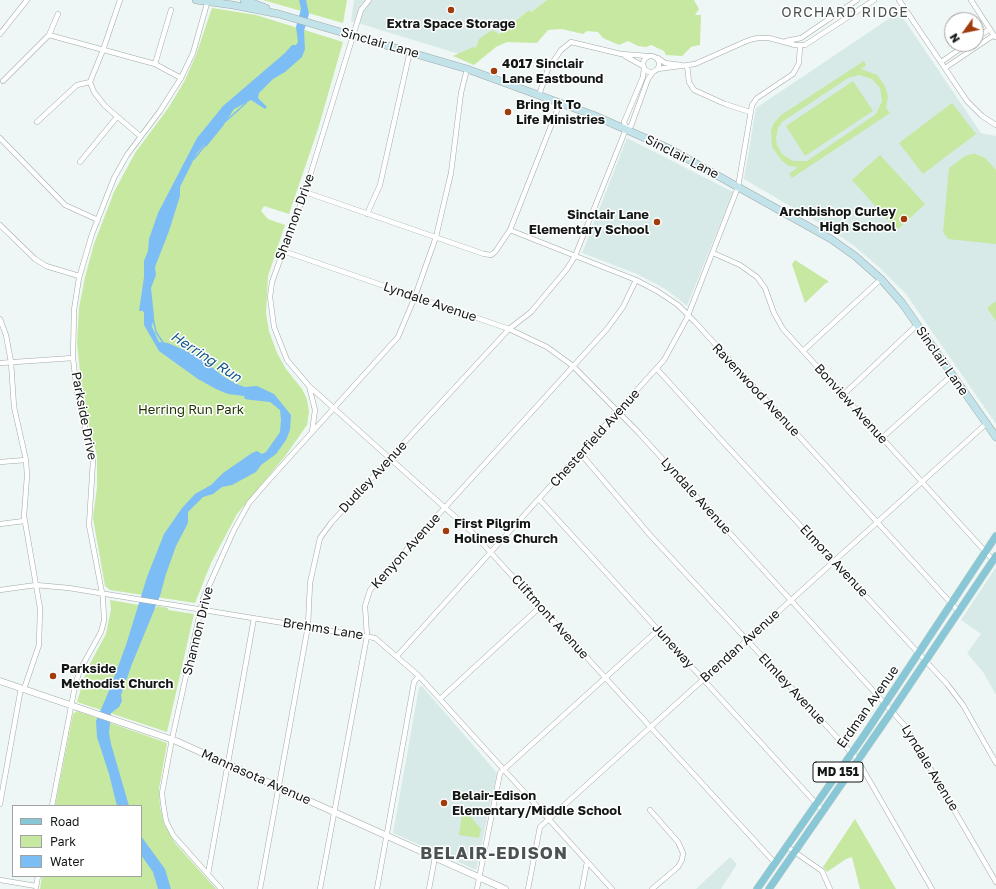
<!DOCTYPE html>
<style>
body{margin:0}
#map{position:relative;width:996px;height:889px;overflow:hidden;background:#eef7f5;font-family:"Golos Text",sans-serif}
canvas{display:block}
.legend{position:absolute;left:12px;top:805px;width:130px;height:72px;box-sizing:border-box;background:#fff;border:1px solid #a1a2a2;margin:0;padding:5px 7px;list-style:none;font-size:12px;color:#131716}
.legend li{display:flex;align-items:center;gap:8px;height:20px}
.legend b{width:20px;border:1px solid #a1a2a2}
.north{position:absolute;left:944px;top:12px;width:40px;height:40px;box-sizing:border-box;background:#fff;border:1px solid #a1a2a2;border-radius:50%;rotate:237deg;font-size:11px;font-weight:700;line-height:16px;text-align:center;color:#131716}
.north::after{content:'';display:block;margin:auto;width:14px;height:18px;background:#a03c0b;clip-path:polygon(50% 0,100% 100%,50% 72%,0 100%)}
</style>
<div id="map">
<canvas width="996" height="889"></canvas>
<ul class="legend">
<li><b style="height:5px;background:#88c8d6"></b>Road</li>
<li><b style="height:11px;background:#c6e8a1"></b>Park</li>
<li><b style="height:11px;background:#7dbdf5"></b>Water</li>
</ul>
<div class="north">N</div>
</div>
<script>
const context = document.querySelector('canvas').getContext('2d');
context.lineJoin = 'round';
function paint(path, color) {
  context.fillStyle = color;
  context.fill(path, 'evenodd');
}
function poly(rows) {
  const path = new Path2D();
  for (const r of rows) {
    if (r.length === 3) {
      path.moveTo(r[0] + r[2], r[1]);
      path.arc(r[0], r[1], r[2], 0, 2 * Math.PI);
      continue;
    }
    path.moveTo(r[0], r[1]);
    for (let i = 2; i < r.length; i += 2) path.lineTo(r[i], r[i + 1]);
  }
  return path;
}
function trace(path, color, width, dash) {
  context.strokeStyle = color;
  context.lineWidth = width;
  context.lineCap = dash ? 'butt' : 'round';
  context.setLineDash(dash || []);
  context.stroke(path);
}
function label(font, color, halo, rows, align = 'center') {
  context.font = font + ' "Golos Text",sans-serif';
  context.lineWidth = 3;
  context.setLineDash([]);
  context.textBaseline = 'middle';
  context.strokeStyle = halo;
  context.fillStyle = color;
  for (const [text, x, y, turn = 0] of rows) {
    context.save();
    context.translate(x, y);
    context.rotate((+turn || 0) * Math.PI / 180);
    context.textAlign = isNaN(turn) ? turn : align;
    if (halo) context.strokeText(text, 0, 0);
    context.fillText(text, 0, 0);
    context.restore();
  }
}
paint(poly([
 [354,0,547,0,531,12,529,10,469,57,351,21],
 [899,12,981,133,996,136,996,424,906,294,880,268,853,245,826,227,744,179,756,108],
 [627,138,733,192,687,306,667,290,637,274,582,253],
 [996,567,996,695,983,672,967,653,981,634,961,620],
 [422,686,497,773,476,870,393,833,419,687],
 [730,857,737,864,721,889,696,889]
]), '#d8eae8');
paint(poly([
 [263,0,347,0,343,23],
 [547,0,694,0,699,9,695,15,701,15,700,45,691,47,682,56,666,55,664,51,651,45,646,47,638,46,628,41,619,45,603,38,598,32,587,31,583,34,562,29,548,30,537,43,507,42,496,47,474,65,453,56,473,47,476,48,479,39,492,30,499,34,529,10,531,12],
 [212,8,256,15,343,42,318,129,289,214,264,206,261,211,268,219,285,225,268,276,266,313,269,331,277,353,286,369,302,389,307,399,309,412,307,425,286,455,237,514,211,563,195,603,110,590,105,586,93,518,97,487,97,456,83,401,77,343,79,308,85,277,94,244,114,192,135,153,169,107,185,80,196,55],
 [864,61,866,65,861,69,877,75,885,86,888,96,886,108,890,113,792,178,789,174,798,167,789,166,782,161,772,147,771,131,774,123,781,115],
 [859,75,872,79,880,88,882,101,876,114,807,161,793,161,782,154,777,145,776,138,778,128,782,122,848,78],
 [853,81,873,111,805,156,786,126],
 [952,103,976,134,923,174,899,143],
 [972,154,976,154,985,158,996,170,996,244,948,239,943,232,949,168,965,156],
 [880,155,925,204,897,230,852,180],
 [795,260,828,281,828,283,826,283,805,303,792,264],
 [996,301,996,321,987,308],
 [110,600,156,608,157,606,168,608,168,610,194,614,167,732,77,702,87,669,106,634,111,609],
 [77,711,167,743,159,789,160,807,164,824,175,843,216,889,40,889,42,876,141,876,141,806,55,806,73,714],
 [462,815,471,817,481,829,479,838,459,835],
 [855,819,896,889,860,889,852,857,846,859,827,872,823,867]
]), '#c6e8a1');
paint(poly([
 [299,0,306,0,309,14,304,31,305,49,302,57,285,72,273,79,259,93,258,98,267,107,265,109,251,100,234,109,223,126,206,147,205,144,197,153,180,187,180,196,169,231,155,267,156,275,151,288,154,316,152,327,159,342,168,343,198,356,224,377,239,385,245,387,257,386,274,394,291,415,290,430,286,440,276,454,261,465,256,472,232,485,222,487,213,494,203,497,188,512,188,523,176,546,166,574,160,596,132,664,121,695,122,701,119,707,111,713,109,733,111,744,129,806,117,806,109,774,97,737,96,721,111,686,126,645,147,577,164,534,182,508,195,494,211,485,223,473,252,453,257,451,262,454,266,452,280,432,281,419,280,410,270,402,251,400,245,399,244,396,228,394,216,389,198,379,159,351,144,325,144,313,143,311,139,311,144,277,144,261,148,251,149,239,158,213,197,138,223,106,285,53,292,45,296,45,298,42,296,27,301,9],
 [141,836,165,869,171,889,158,889,153,872,141,855]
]), '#7dbdf5');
trace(poly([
 [226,121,246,103],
 [194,159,207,143],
 [153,318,156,332,164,344]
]), '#7dbdf5', 1.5);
const minor = poly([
 [120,0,103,50,90,82,94,92,105,106,140,136],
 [899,0,967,101,982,116,996,125],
 [971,0,995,37],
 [0,34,27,0],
 [49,35,155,64,181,78],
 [976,38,990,29],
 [786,41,801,38,857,0],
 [651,64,8],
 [625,56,643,66],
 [658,58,665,63,681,65],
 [941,62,967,44],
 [155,64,171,10],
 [687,65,689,82,694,90,725,104,750,112],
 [945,68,994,35],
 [658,69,695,64,749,40,758,38,769,38,795,45,805,45,874,0],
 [3,81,49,35,58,14],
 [539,95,548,69,561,50,571,42,621,54,648,56],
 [37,122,77,85,90,82],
 [626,129,624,122,643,77,644,67],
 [626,129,631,126,648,79,653,72],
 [0,138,65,205,98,220],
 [80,162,117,117],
 [305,192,484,254,491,255,495,252,510,230,560,103],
 [367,214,380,185,410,51],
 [0,225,35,259,46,266,79,276],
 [510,230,636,280,657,291,678,305,695,322,959,612],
 [283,251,509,329,547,347,573,366,639,433,906,727,996,882],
 [713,253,740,265,757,277,765,288,774,313,783,329,993,560],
 [0,319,6,335,11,362,14,407,26,460,27,476,24,516,40,608,39,645,24,689],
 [803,351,881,279],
 [0,363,73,358],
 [657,369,724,443,947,684,963,705,996,763],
 [309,386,471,531,775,863],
 [843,395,917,325],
 [312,432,315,410,309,386,287,360,274,327,270,297,272,282,305,192,361,10,369,0],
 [882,438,952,375],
 [581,454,650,535,857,759,932,889],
 [0,462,26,460],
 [539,499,823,811],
 [0,524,24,521],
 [0,590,36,585,69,588,375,638,419,676,612,889],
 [397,656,664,360,687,318,738,187,752,105,757,98,793,74,799,63,800,46],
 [440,699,540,607],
 [0,804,21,688],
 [52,806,75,686,80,670,101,632,104,621,103,598,89,525,93,461,77,393,73,358,74,310,79,278,92,234,114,178,127,155,160,111,181,78,193,53,208,0],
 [650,810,678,842,683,853,682,860,678,867,652,889],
 [786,846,822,871,830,889],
 [208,874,254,618],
 [0,880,36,886],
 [36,887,38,876],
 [221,889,173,835,166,821,163,803,162,793,172,739,203,599,234,530,249,503,268,481,398,337,414,299,436,237,443,207,451,173,461,93,467,69],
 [260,889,308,626,310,583,320,538,331,523,390,458,509,329,531,312,567,269,575,256,626,129],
 [320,889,367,636,365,606,370,590,607,329,623,307,636,280],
 [377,889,414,682,419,676],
 [429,889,435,857],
 [477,889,500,773,658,630],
 [528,889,540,827,987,423],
 [582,889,587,862]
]);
const tertiary = poly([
 [0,681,176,741,505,889]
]);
const secondary = poly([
 [196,0,233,5,279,14,467,69,593,115,670,149,831,239,855,256,881,279,902,303,996,437],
 [244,0,266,8]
]);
const primary = poly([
 [757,889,865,734,996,536],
 [769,889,892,711,996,556]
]);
trace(minor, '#a1a9a8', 5.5);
trace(tertiary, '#a1a9a8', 7);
trace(secondary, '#a1a9a8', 8);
trace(primary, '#d0d1d0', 8);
trace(minor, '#fff', 4.5);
trace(tertiary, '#fff', 6);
trace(secondary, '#c3e3eb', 7);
trace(primary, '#88c8d6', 7);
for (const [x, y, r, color] of [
 [451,10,4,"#a03c0b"],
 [494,71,4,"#a03c0b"],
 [508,112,4,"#a03c0b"],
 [904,219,4,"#a03c0b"],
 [657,222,4,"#a03c0b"],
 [446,531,4,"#a03c0b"],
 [53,676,4,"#a03c0b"],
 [444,803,4,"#a03c0b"]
]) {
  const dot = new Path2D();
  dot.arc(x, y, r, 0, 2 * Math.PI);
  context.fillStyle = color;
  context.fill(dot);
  trace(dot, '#fff', 1.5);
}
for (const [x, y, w] of [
 [838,772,50]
]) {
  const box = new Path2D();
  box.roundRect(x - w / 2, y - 10, w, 20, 3);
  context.fillStyle = '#fff';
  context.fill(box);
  trace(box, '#131716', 1);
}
label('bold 12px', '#131716', null, [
 ["MD 151",838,772]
]);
label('bold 13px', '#131716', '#fff', [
 ["Extra Space Storage",451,24,"center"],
 ["4017 Sinclair",502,64],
 ["Lane Eastbound",502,79],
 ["Bring It To",516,105],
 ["Life Ministries",516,120],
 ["Archbishop Curley",896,212,"right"],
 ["High School",896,227,"right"],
 ["Sinclair Lane",649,215,"right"],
 ["Elementary School",649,230,"right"],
 ["First Pilgrim",454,524],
 ["Holiness Church",454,539],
 ["Parkside",61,669],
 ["Methodist Church",61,684],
 ["Belair-Edison",452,796],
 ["Elementary/Middle School",452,811]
], 'left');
label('13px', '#131716', '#fff', [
 ["Sinclair Lane",380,43,16],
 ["Sinclair Lane",682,157,27],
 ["Shannon Drive",295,217,-70],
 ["Lyndale Avenue",430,302,19],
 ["Sinclair Lane",942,361,55],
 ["Ravenwood Avenue",756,390,47],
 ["Bonview Avenue",851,404,48],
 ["Parkside Drive",84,416,79],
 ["Chesterfield Avenue",595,438,-48],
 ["Dudley Avenue",373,477,-47],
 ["Lyndale Avenue",696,496,48],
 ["Kenyon Avenue",406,551,-48],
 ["Elmora Avenue",834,561,47],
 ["Cliftmont Avenue",550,617,48],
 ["Brehms Lane",323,629,9],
 ["Shannon Drive",198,631,-76],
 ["Juneway",673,646,48],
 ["Brendan Avenue",740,646,-42],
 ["Elmley Avenue",792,689,47],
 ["Erdman Avenue",868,707,-55],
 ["Lyndale Avenue",930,768,59],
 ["Mannasota Avenue",256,777,24]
]);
label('13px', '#1e3200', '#fff', [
 ["Herring Run Park",191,410]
]);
context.letterSpacing = '1px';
label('14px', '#4b5352', '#fff', [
 ["ORCHARD RIDGE",845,13]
]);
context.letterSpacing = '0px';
label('italic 14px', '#0c5689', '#fff', [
 ["Herring Run",206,357,33]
]);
context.letterSpacing = '1px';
label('bold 17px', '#4b5352', '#fff', [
 ["BELAIR-EDISON",494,854]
]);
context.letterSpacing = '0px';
</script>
